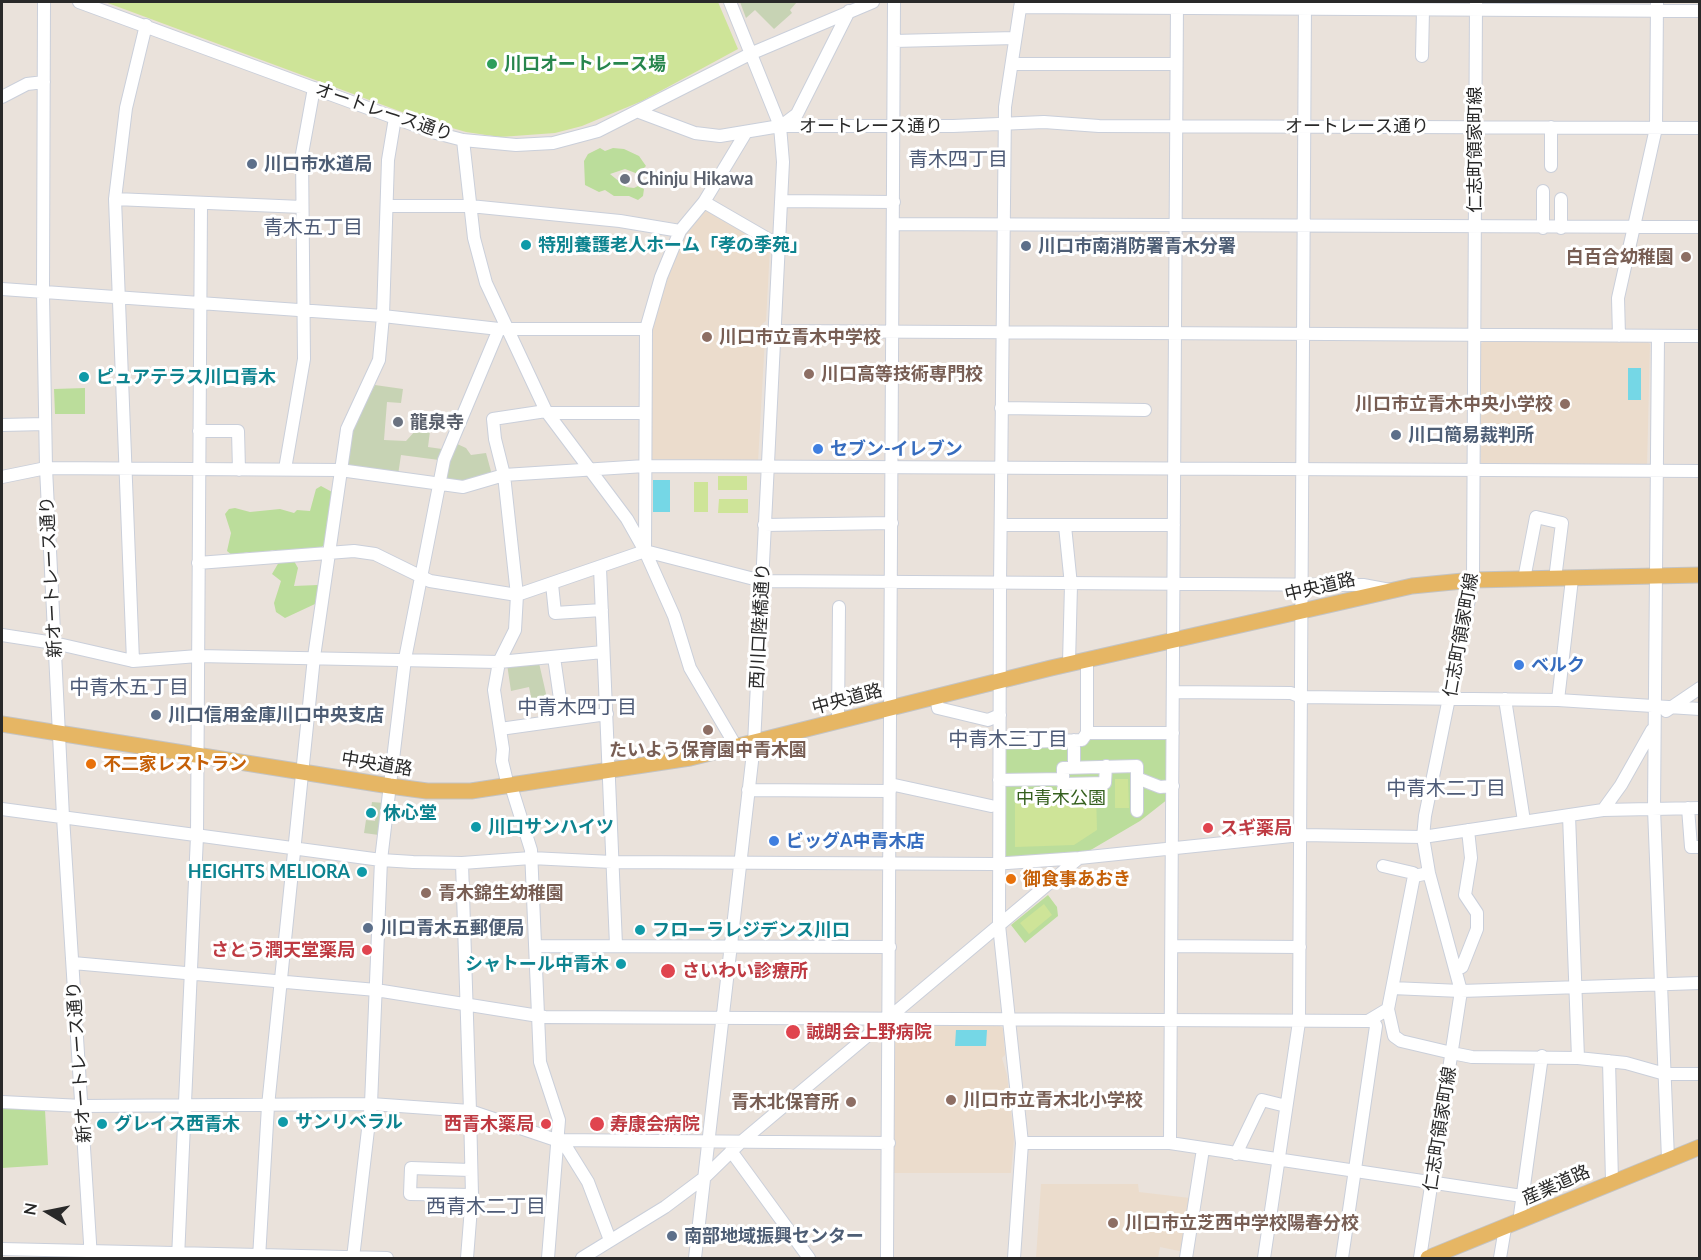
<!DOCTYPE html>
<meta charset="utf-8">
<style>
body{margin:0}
#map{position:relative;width:1701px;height:1260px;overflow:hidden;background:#eae2db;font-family:Lato,sans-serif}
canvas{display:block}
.frame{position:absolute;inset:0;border:3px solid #292929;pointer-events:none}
.north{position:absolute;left:18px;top:1182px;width:60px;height:60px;-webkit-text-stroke:4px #fff;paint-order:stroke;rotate:280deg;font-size:16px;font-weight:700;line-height:24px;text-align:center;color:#292929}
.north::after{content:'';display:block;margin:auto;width:21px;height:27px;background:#292929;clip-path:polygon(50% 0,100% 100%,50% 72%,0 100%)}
</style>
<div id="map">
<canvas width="1701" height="1260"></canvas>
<div class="frame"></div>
<div class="north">N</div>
</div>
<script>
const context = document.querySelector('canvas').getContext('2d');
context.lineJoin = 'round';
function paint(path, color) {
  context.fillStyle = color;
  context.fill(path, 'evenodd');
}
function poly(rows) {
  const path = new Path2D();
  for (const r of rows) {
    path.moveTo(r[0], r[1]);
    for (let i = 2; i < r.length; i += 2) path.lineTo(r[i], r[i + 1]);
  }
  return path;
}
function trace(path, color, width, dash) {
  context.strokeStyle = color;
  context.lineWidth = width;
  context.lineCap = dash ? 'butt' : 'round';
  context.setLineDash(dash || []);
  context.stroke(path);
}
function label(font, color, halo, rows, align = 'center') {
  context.font = font + ' Lato,"Noto Sans JP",sans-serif';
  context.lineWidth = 6;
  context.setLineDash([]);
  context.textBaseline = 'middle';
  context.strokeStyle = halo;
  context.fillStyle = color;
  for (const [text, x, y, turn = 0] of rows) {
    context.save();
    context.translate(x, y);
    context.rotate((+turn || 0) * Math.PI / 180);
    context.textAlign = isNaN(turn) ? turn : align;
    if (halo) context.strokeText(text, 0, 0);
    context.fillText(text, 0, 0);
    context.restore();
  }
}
paint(poly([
 [702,211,708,211,770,247,766,321,762,324,761,335,765,338,758,462,652,460,649,457,650,332,666,276,684,234],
 [1647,341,1650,344,1647,468,1483,465,1481,463,1480,345,1483,342],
 [896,1024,1000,1026,1003,1028,1005,1055,1002,1058,1007,1075,1014,1139,1011,1173,892,1173,893,1028],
 [1041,1184,1138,1184,1139,1192,1190,1198,1184,1252,1160,1247,1158,1258,1036,1258]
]), '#ebdccc');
paint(poly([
 [600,148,605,151,613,148,624,149,639,156,646,166,638,174,625,169,610,174,626,187,634,188,638,186,644,189,643,196,638,200,629,196,614,196,605,190,599,192,585,185,584,161,588,154],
 [85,388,85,414,55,414,54,389],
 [321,486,332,492,324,545,319,549,296,549,291,552,272,550,263,554,247,552,233,556,227,551,231,533,225,514,229,509,235,508,250,512,280,509,294,513,297,510,310,511,316,489],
 [294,561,298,568,294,586,318,585,317,594,315,604,285,618,276,612,274,603,281,581,272,574,279,562],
 [1091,736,1169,738,1168,799,1140,821,1089,851,1005,857,1006,748],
 [1048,895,1057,907,1058,916,1025,943,1011,925],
 [2,1108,45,1110,48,1165,2,1168]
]), '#bbdd9b');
paint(poly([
 [740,2,797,2,790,10,792,13,774,29,755,10,746,18],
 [375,385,403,389,401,403,387,402,384,440,406,441,416,430,430,431,428,447,442,449,439,460,401,455,398,475,347,467,352,428],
 [455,443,466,448,471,455,486,453,492,475,459,484,445,479],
 [539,663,552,720,545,721,542,709,534,711,529,687,511,691,507,664],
 [372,802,384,803,379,835,364,833,366,820,375,821,377,809,371,808]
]), '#c7d3b4');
paint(poly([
 [105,2,718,2,738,49,642,101,582,126,555,133,500,137,466,132,418,118],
 [718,476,747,476,747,490,718,490],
 [694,482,708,482,708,512,694,512],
 [719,499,748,499,748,513,718,513],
 [1115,779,1128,779,1129,808,1115,808],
 [1096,795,1097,830,1074,845,1015,847,1015,796],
 [1044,904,1052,915,1029,934,1020,923]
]), '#cee498');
paint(poly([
 [1628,368,1641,368,1641,400,1628,400],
 [653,480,670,480,670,512,653,512],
 [956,1030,987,1030,986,1046,955,1046]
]), '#75d7e6');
const minor = poly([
 [44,2,43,293,46,468,63,817,91,1258],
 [79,2,436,133,463,140,516,145,553,143,598,131,750,54,873,2],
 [1020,7,1700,11],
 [894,41,1015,38],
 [1422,56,1423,10],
 [1012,64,1176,64],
 [2,97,27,84,44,82],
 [639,112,695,133,720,136,780,126,953,126,1044,122,1099,126,1700,128],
 [781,126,797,114,849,11],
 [1551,127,1551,166],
 [463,140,474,238,486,283,546,411,627,519,645,551,674,616,690,668,737,748],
 [115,199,302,207],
 [782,201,894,202],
 [704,202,780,246],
 [387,206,470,206,620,221,680,231],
 [894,224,1700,227],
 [1543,228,1543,191],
 [1561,228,1561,199],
 [2,289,383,316,499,329,646,329],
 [775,331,1700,336],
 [1619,336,1618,298,1656,128,1657,2],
 [1658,336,1654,809,1668,1159],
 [1001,408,1145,410],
 [548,413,645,413],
 [2,425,45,424],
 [199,431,238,431,239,470],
 [285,469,304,359,302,154,314,88],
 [2,477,46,468,340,470,463,487,504,475,645,466,1700,471],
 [764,525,892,523],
 [1001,525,1174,525],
 [1065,526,1071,585,1069,663],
 [645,550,646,329,661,277,680,231,704,202,745,134],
 [198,563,354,551,375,554,430,581,517,595,645,551,762,581,1363,585,1390,590],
 [600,568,616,945],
 [1524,579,1536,517,1562,523,1555,579],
 [552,584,555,613,602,610],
 [2,635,54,643,133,661,198,656,499,662,603,652],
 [554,657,563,720],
 [133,661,115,199,126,108,146,25],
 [1173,692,1291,693,1301,697,1558,700,1700,709],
 [936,696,938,708,988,720,1000,715],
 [1505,699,1524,821],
 [1558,700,1572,579],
 [1666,711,1700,688],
 [838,721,839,607],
 [500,729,607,714],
 [1087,733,1087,659],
 [1074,740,1074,767],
 [999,743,1082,740,1087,733,1173,733],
 [1137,778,1160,787,1173,786],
 [1063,779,1063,768,1137,766,1137,811],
 [999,780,1063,779,1063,784,1105,783,1106,766],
 [890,784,991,806],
 [508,786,502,761,503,749,494,690,499,662,515,630,517,595,504,475,495,439,493,419,546,411],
 [511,786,531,850,540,1062,559,1120,548,1258],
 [748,790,890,791],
 [1688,808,1691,847,1700,847],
 [2,809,381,860,413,862,462,863,531,858,612,862,993,864,1079,858,1301,835,1423,837,1603,810,1700,808],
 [1603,810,1621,785,1652,730],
 [1569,815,1578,1058],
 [462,863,470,1111,472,1195,467,1258],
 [1383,866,1413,873,1414,876],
 [536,946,890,947],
 [1172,946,1300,947],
 [73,963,376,990,545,1017,1368,1021,1388,1009,1414,876,1429,873],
 [1456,969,1462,967,1477,929,1477,913,1465,895,1471,858,1468,830],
 [1392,988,1461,991,1700,983],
 [1388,1009,1394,1036,1401,1041,1452,1053,1472,1057,1578,1058,1626,1063,1665,1074,1700,1074],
 [1609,1061,1612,1181],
 [2,1102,82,1106,371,1104,470,1111,556,1140,889,1143],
 [557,1140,565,1145,588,1182,610,1240],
 [1022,1143,1170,1143,1522,1196],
 [1170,1143,1177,2],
 [731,1151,809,1258],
 [1236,1154,1262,1100,1286,1106],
 [470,1170,411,1168,410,1194,472,1195],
 [1519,1222,1542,1056],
 [2,1249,387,1258],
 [178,1258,197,836,201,204],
 [259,1258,268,1106,314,657,347,429,379,360,383,316,388,160,395,118],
 [353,1258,371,1104,381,860,405,659,444,460,499,329],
 [582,1258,665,1207,705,1177,741,1142,1079,858],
 [695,1258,754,744,783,162,780,126,730,2],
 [887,1258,894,2],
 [1014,1258,1022,1143,999,925,1000,584,1005,107,1021,2],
 [1186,1258,1203,1149],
 [1264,1258,1299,1022,1305,2],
 [1342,1258,1376,1026,1372,1019],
 [1420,1258,1461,991,1429,873,1423,837,1425,816,1473,580,1476,2],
 [1500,1258,1505,1228]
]);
const major = poly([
 [2,724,390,786,427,791,471,791,690,758,1051,668,1412,586,1473,580,1700,575],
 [1428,1258,1700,1147]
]);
trace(minor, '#cacfda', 14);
trace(major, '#c3c3c3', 17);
trace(minor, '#fff', 12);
trace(major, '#e6b664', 15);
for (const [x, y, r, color] of [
 [492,64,6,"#2e9e5b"],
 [252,164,6,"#5c6f8a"],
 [625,179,6,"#6b7280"],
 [526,245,6,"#0f9aa8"],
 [1026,246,6,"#5c6f8a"],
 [1686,257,6,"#8d6e63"],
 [707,337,6,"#8d6e63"],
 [809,374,6,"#8d6e63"],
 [84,377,6,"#0f9aa8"],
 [1565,404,6,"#8d6e63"],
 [398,422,6,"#6b7280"],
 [1396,435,6,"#5c6f8a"],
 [818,449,6,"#3f7fe0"],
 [1519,665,6,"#3f7fe0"],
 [156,715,6,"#5c6f8a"],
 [708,730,6,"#8d6e63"],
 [91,764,6,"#e8710a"],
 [371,813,6,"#0f9aa8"],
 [476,827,6,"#0f9aa8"],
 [1208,828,6,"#e0444e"],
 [774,841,6,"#3f7fe0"],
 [362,872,6,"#0f9aa8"],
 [1011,879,6,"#e8710a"],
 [426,893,6,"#8d6e63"],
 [368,928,6,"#5c6f8a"],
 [640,930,6,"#0f9aa8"],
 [367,950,6,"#e0444e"],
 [621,964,6,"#0f9aa8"],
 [668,971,8,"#e0444e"],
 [793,1032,8,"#e0444e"],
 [951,1100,6,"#8d6e63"],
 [851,1102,6,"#8d6e63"],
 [283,1122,6,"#0f9aa8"],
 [102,1124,6,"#0f9aa8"],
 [546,1124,6,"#e0444e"],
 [597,1124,8,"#e0444e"],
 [1113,1223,6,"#8d6e63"],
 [672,1236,6,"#5c6f8a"]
]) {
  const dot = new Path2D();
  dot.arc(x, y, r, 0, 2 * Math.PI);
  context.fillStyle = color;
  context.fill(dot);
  trace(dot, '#fff', 2);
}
label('bold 18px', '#27864d', '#fff', [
 ["川口オートレース場",504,64]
], 'left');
label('18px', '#292929', '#fff', [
 ["オートレース通り",384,112,19],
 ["オートレース通り",871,126],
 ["オートレース通り",1357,126],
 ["仁志町領家町線",1475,150,-90],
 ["新オートレース通り",51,577,-93],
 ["中央道路",1320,587,-13],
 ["西川口陸橋通り",760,626,-87],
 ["仁志町領家町線",1461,635,-80],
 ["中央道路",847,699,-15],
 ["中央道路",377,764,9],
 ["新オートレース通り",79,1062,-94],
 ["仁志町領家町線",1440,1129,-81],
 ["産業道路",1556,1185,-24]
]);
label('bold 18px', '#4e5e75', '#fff', [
 ["川口市水道局",264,164],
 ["川口市南消防署青木分署",1038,246],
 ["川口簡易裁判所",1408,435],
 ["川口信用金庫川口中央支店",168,715],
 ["川口青木五郵便局",380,928],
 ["南部地域振興センター",684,1236]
], 'left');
label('bold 18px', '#5b616d', '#fff', [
 ["Chinju Hikawa",637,179],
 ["龍泉寺",410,422]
], 'left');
label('bold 18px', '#0d838f', '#fff', [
 ["特別養護老人ホーム「孝の季苑」",538,245],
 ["ピュアテラス川口青木",96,377],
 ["休心堂",383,813],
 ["川口サンハイツ",488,827],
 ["HEIGHTS MELIORA",350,872,"right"],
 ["フローラレジデンス川口",652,930],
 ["シャトール中青木",609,964,"right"],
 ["サンリベラル",295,1122],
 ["グレイス西青木",114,1124]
], 'left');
label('bold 18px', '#785e54', '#fff', [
 ["白百合幼稚園",1674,257,"right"],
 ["川口市立青木中学校",719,337],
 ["川口高等技術専門校",821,374],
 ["川口市立青木中央小学校",1553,404,"right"],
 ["たいよう保育園中青木園",708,750,"center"],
 ["青木錦生幼稚園",438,893],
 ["川口市立青木北小学校",963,1100],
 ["青木北保育所",839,1102,"right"],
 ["川口市立芝西中学校陽春分校",1125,1223]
], 'left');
label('bold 18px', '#366cbe', '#fff', [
 ["セブン-イレブン",830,449],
 ["ベルク",1531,665],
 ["ビッグA中青木店",786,841]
], 'left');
label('bold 18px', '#c56008', '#fff', [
 ["不二家レストラン",103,764],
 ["御食事あおき",1023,879]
], 'left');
label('18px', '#35601e', '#fff', [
 ["中青木公園",1061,798]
]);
label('bold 18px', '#be3a42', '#fff', [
 ["スギ薬局",1220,828],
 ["さとう潤天堂薬局",355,950,"right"],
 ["さいわい診療所",682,971],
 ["誠朗会上野病院",806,1032],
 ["西青木薬局",534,1124,"right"],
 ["寿康会病院",610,1124]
], 'left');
label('20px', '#4d5a76', '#fff', [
 ["青木四丁目",958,160],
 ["青木五丁目",313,228],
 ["中青木五丁目",129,688],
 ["中青木四丁目",577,708],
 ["中青木三丁目",1008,740],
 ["中青木二丁目",1446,789],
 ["西青木二丁目",486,1207]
]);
</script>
